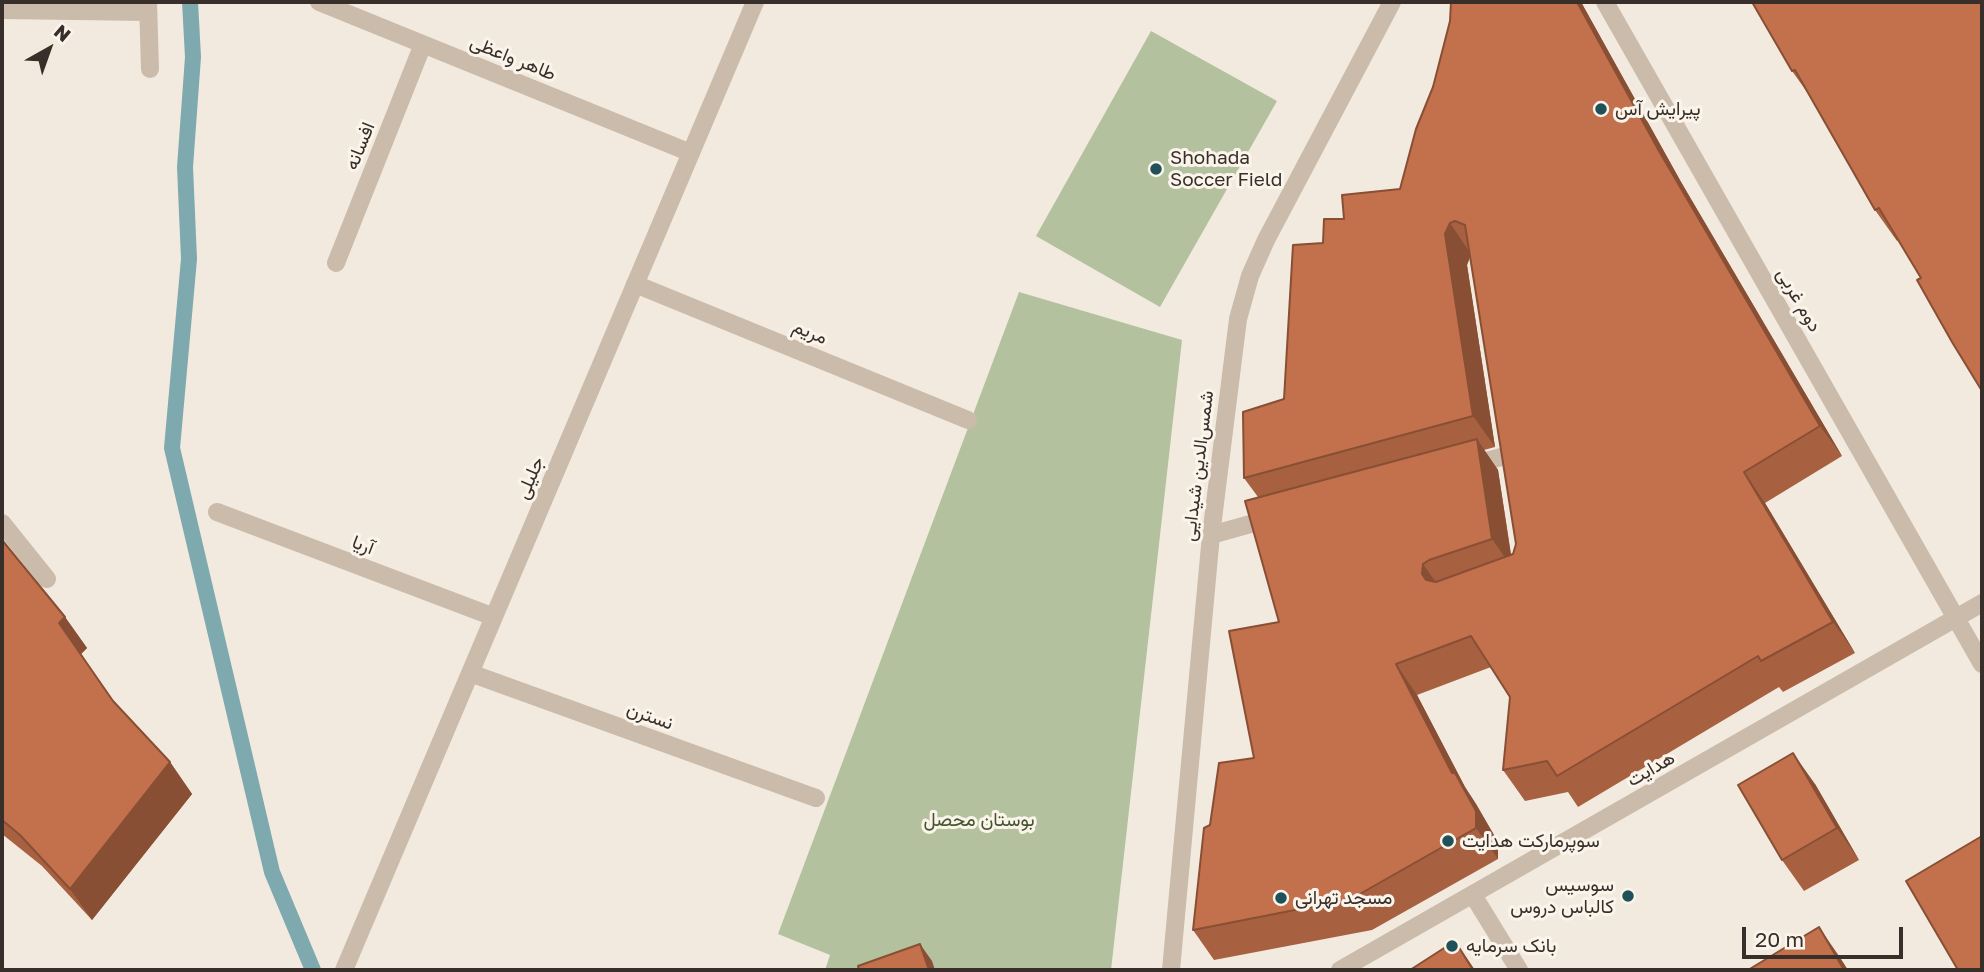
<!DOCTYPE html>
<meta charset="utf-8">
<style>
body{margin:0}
#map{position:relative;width:1984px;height:972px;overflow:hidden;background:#f2eade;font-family:"Golos Text",sans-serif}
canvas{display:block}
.frame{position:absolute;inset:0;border:4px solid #382f2a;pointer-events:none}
.north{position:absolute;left:14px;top:14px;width:70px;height:70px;-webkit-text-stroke:5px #faf4eb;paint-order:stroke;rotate:40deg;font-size:19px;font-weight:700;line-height:28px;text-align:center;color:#382f2a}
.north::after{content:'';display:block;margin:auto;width:24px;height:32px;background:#382f2a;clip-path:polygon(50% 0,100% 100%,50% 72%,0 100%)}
.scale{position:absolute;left:1742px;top:927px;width:161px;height:32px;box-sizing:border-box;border:4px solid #382f2a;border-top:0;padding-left:9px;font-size:21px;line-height:24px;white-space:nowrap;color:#382f2a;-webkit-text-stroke:5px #faf4eb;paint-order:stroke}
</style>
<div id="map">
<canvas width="1984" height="972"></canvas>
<div class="frame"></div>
<div class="north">N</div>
<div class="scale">20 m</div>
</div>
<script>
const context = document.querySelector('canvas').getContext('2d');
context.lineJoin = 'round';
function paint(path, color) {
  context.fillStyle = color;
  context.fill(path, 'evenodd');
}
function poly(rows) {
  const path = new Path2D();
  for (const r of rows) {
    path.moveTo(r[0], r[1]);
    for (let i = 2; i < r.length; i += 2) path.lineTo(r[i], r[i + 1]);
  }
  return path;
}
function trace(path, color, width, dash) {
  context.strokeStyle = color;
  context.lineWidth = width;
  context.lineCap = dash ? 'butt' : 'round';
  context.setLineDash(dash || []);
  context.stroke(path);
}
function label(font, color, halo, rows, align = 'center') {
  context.font = font + ' "Golos Text",Vazirmatn,sans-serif';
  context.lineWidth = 6;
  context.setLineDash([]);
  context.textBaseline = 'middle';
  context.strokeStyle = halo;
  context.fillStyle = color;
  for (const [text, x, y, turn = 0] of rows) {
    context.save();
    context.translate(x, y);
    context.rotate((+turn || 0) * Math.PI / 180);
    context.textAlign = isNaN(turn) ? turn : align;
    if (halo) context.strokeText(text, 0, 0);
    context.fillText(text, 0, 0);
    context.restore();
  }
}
paint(poly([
 [1151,31,1277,101,1160,307,1036,236],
 [1019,292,1182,340,1111,970,825,970,830,955,778,934]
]), '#b3c19e');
trace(poly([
 [190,2,193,57,185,167,189,259,172,448,272,872,313,970]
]), '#7ea9ae', 16);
trace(poly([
 [148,2,150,69],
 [319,2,691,153],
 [1605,2,1982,664],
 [2,10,148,12],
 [336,263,423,44],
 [635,284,968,420],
 [1468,466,1505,456],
 [217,512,494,617],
 [2,523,47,579],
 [1211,535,1272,518],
 [470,673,816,798],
 [1473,895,1519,970],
 [344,970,755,2],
 [1171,970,1211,535,1238,319,1250,276,1266,240,1392,2],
 [1340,970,1982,603]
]), '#cabbaa', 18);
paint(poly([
 [1451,2,1581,2,1681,182,1842,456,1765,503,1855,653,1783,692,1779,687,1578,807,1568,792,1525,801,1503,770,1510,697,1491,667,1417,695,1465,787,1476,804,1498,842,1498,859,1372,930,1214,960,1193,930,1210,825,1254,758,1279,622,1258,497,1244,478,1284,399,1323,243,1344,219,1400,189,1433,87,1450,21],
 [1470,257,1516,544,1513,554,1511,554,1498,470,1484,450,1495,447,1467,265],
 [1982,2,1921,278,1898,240,1897,241,1875,210,1810,96,1792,71],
 [2,540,65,617,87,648,81,654,115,704,170,762,192,794,92,920,42,866,2,834],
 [1815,784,1859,860,1804,891,1782,860]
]), '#a76141');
paint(poly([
 [1577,2,1581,2,1681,182,1842,456,1820,426,1659,151],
 [1450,223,1471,254,1467,265,1495,447,1473,416,1445,234],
 [1477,439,1498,470,1513,569,1492,539],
 [1744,472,1765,503,1855,653,1833,622],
 [1423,564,1445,595,1443,605,1422,574],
 [65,617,87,648,81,654,59,623],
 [1396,664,1417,695,1465,787,1476,804,1498,842,1498,859,1476,828,1452,773],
 [1793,753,1815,784,1859,860,1837,828],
 [170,762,192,794,92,920,70,889],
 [1819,927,1841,959,1848,970,1844,970],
 [1455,941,1475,970,1473,970],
 [920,944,932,961,935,970,929,970]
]), '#884f35');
const building = poly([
 [1451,2,1577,2,1659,151,1820,426,1744,472,1833,622,1761,661,1758,656,1557,776,1547,761,1503,770,1510,697,1471,636,1396,664,1452,773,1455,773,1476,811,1476,828,1351,899,1193,930,1204,828,1210,825,1219,763,1254,758,1229,631,1279,622,1245,501,1477,439,1492,539,1429,560,1423,564,1422,574,1426,580,1436,582,1513,554,1516,544,1465,225,1455,221,1450,223,1445,234,1473,416,1244,478,1243,412,1284,399,1293,245,1323,243,1324,219,1344,219,1342,195,1400,189,1416,129,1433,87,1450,21,1451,2],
 [1752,2,1982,2,1982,391,1952,342,1917,280,1921,278,1879,208,1875,210,1795,70,1792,71,1752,2],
 [2,540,65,617,59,623,113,701,170,762,70,889,20,835,2,820,2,540],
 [1793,753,1837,828,1782,860,1738,785,1793,753],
 [1982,836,1982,970,1958,970,1906,881,1982,836],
 [1819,927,1844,970,1748,970,1819,927],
 [1455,941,1473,970,1410,970,1455,941],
 [920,944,929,970,859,970,858,966,920,944]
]);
paint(building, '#c2714c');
trace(building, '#884f35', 2);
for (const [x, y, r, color] of [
 [1601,109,7,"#205158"],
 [1156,169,7,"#205158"],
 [1448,841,7,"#205158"],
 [1628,896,7,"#205158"],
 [1281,898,7,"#205158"],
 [1452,946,7,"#205158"]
]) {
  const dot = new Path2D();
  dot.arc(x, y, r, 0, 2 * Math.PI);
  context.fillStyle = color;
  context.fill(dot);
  trace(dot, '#faf4eb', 2.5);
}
label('19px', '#382f2a', '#faf4eb', [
 ["طاهر واعظی",513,58,22],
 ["افسانه",360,146,-68],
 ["دوم غربی",1799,300,60],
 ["مریم",810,332,22],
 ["شمس‌الدین شیدایی",1198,466,-83],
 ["جلیلی",530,478,-67],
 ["آریا",363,545,21],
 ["نسترن",650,716,20],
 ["هدایت",1651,769,-30]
]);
label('19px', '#382f2a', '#faf4eb', [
 ["پیرایش آس",1615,109],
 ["Shohada",1170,158],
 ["Soccer Field",1170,180],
 ["سوپرمارکت هدایت",1462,841],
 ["سوسیس",1614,885,"right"],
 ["کالباس دروس",1614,907,"right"],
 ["مسجد تهرانی",1295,898],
 ["بانک سرمایه",1466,946]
], 'left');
label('19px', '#44552e', '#faf4eb', [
 ["بوستان محصل",979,820]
]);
</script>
